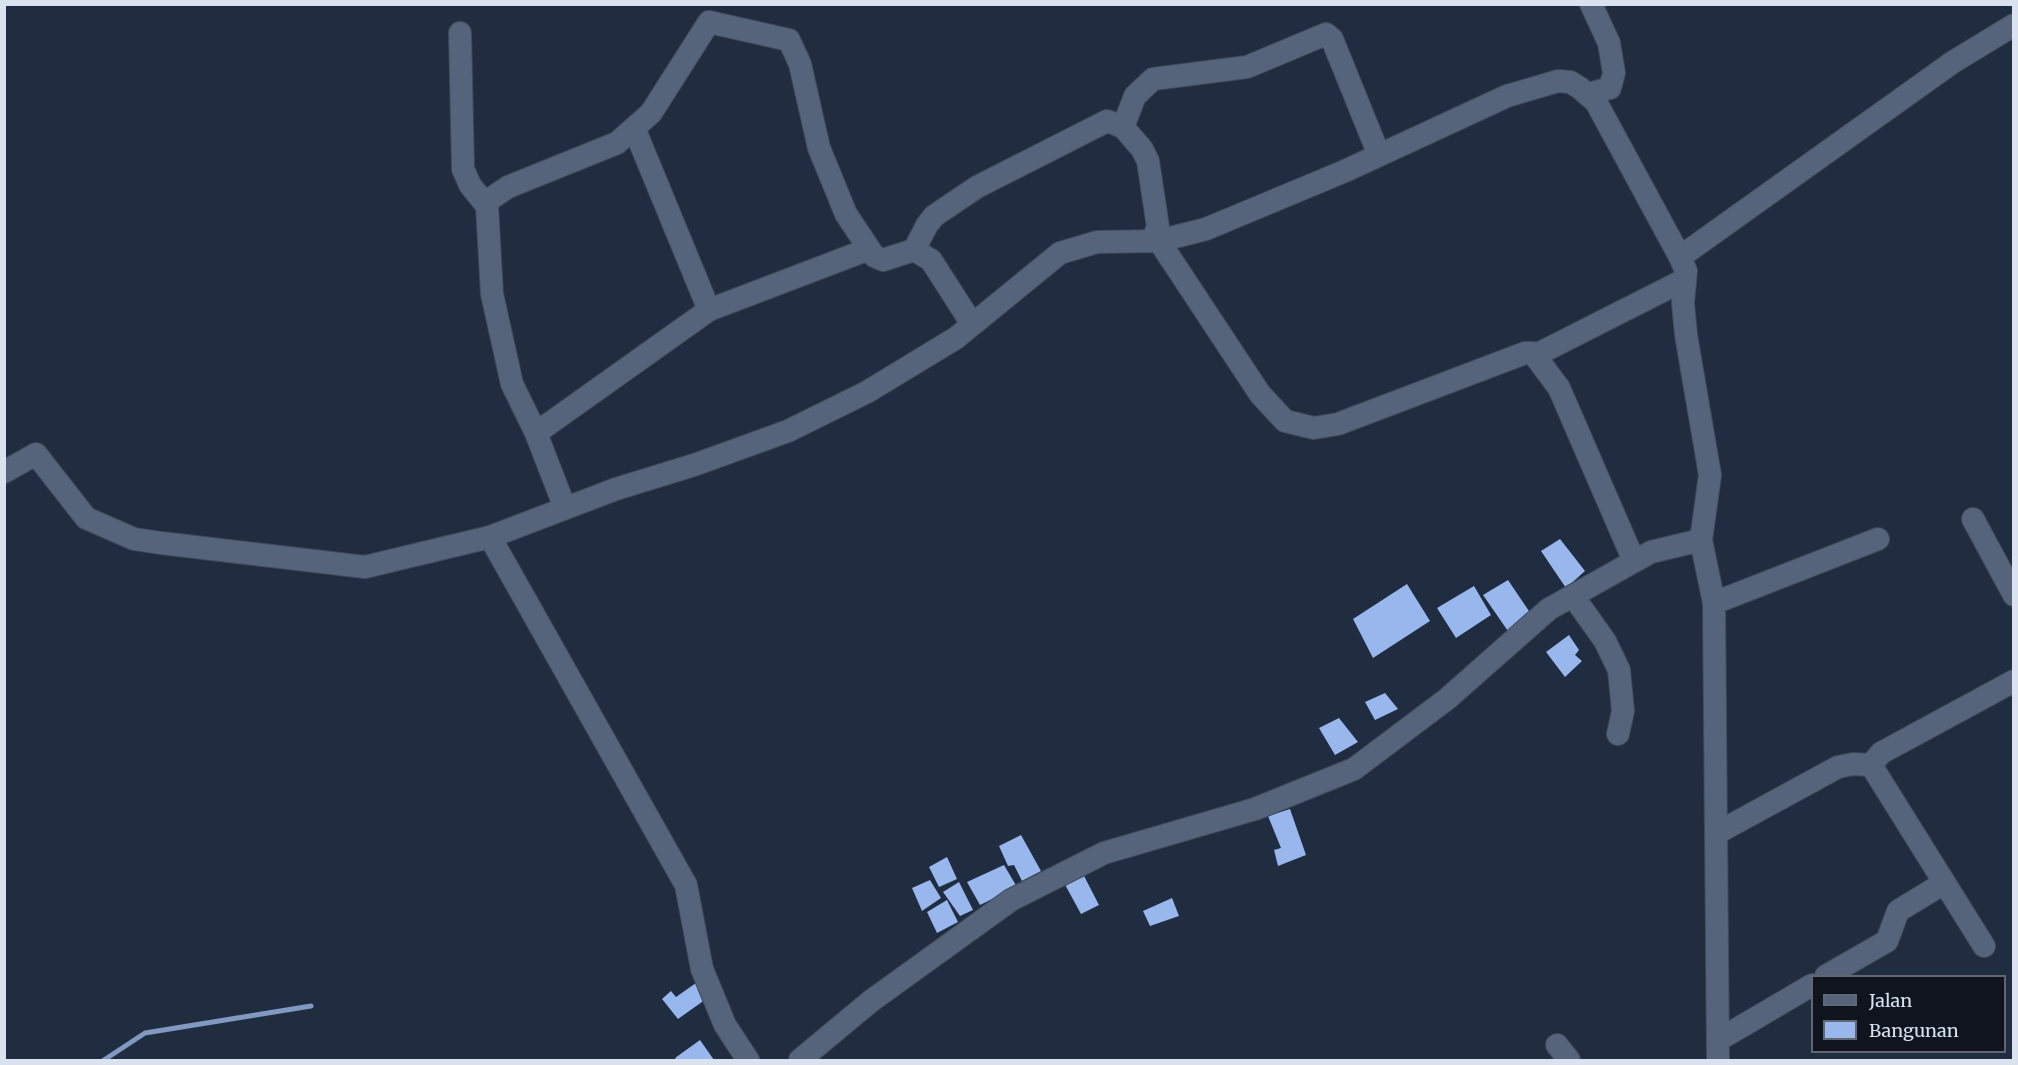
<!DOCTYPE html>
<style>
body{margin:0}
#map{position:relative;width:2018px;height:1065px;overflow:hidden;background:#202c40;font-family:Merriweather,serif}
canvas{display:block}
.frame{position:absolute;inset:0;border:6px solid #dae2f0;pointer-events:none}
.legend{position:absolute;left:1811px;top:975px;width:195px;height:78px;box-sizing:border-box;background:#0f141e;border:2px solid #606672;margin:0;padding:8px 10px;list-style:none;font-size:18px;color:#dae2f0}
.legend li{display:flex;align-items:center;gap:12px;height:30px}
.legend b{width:30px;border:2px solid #606672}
</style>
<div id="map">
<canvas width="2018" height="1065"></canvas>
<div class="frame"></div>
<ul class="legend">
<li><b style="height:8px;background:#56647b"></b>Jalan</li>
<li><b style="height:16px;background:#97b7ed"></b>Bangunan</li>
</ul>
</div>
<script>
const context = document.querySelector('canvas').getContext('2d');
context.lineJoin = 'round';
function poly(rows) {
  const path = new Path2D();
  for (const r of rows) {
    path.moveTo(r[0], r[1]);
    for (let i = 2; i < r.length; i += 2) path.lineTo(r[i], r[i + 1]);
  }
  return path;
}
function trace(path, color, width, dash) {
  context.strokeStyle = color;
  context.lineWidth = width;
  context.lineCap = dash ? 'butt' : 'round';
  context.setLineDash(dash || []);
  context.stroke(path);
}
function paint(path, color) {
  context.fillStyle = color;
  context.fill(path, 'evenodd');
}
trace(poly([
 [104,1060,145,1033,311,1006]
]), '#8198c0', 5);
paint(poly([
 [1560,539,1585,571,1566,588,1541,551],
 [1508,580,1533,617,1510,634,1483,595],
 [1407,584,1430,621,1373,658,1353,619],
 [1474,586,1491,615,1456,638,1437,608],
 [1569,635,1579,650,1575,655,1582,661,1565,677,1546,652],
 [1385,693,1398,709,1375,720,1365,702],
 [1339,718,1358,742,1335,755,1319,728],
 [1290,809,1306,855,1278,866,1274,850,1281,848,1268,816],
 [1021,835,1041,871,1022,881,1014,865,1008,866,999,846],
 [947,857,957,879,939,887,929,867],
 [1004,865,1017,887,980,905,967,882],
 [1082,872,1099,905,1081,914,1063,881],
 [930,880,941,898,922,911,912,888],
 [959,882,973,910,960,916,943,892],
 [1172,898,1179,916,1150,926,1143,911],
 [947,900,958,922,937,933,927,912],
 [696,983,709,997,678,1019,662,999,671,991,676,997],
 [700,1040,714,1060,677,1060,675,1058]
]), '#97b7ed');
const minor = poly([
 [460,33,463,169,470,185,487,206],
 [1588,94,1610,88,1614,73,1609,43,1591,4],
 [1123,127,1135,96,1153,79,1247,67,1326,34,1332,39,1379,155],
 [634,128,709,310],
 [1159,241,1260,394,1285,421,1314,428,1338,424,1525,353,1533,353,1559,388,1634,561],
 [914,250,927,225,934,216,977,187,1107,121,1123,127,1142,149,1148,161,1158,227,1152,241],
 [1536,355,1684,280],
 [536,433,709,310,869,249],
 [4,472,36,454,86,518,134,539,161,543,365,567,490,537],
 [565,508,536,433,512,384,492,294,487,206,489,200,508,187,617,143,651,113,709,22,789,40,800,64,819,148,846,214,874,256,883,260,914,250,931,260,972,324],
 [1973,519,2014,595],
 [1573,596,1605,641,1619,670,1623,711,1618,734],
 [1714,603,1878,539],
 [1717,833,1838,767,1853,764,1871,765],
 [1984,946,1871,765,1881,753,2014,681],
 [1826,976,1887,941,1898,911,1944,883],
 [1720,1039,1812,985],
 [1557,1045,1569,1060],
 [748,1060,725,1025,702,969,686,885,490,537,616,489,694,465,788,431,867,392,956,338,1060,253,1097,242,1159,241,1206,229,1345,171,1507,96,1558,81,1570,82,1580,88,1596,102,1680,257],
 [800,1060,871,1001,1011,900,1104,853,1255,809,1354,769,1447,699,1549,609,1651,552,1701,540],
 [1718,1060,1714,603,1701,540,1710,475,1686,335,1683,303,1686,271,1680,257,1953,62,2014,25]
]);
trace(minor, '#3f4a5b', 24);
trace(minor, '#56647b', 22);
</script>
